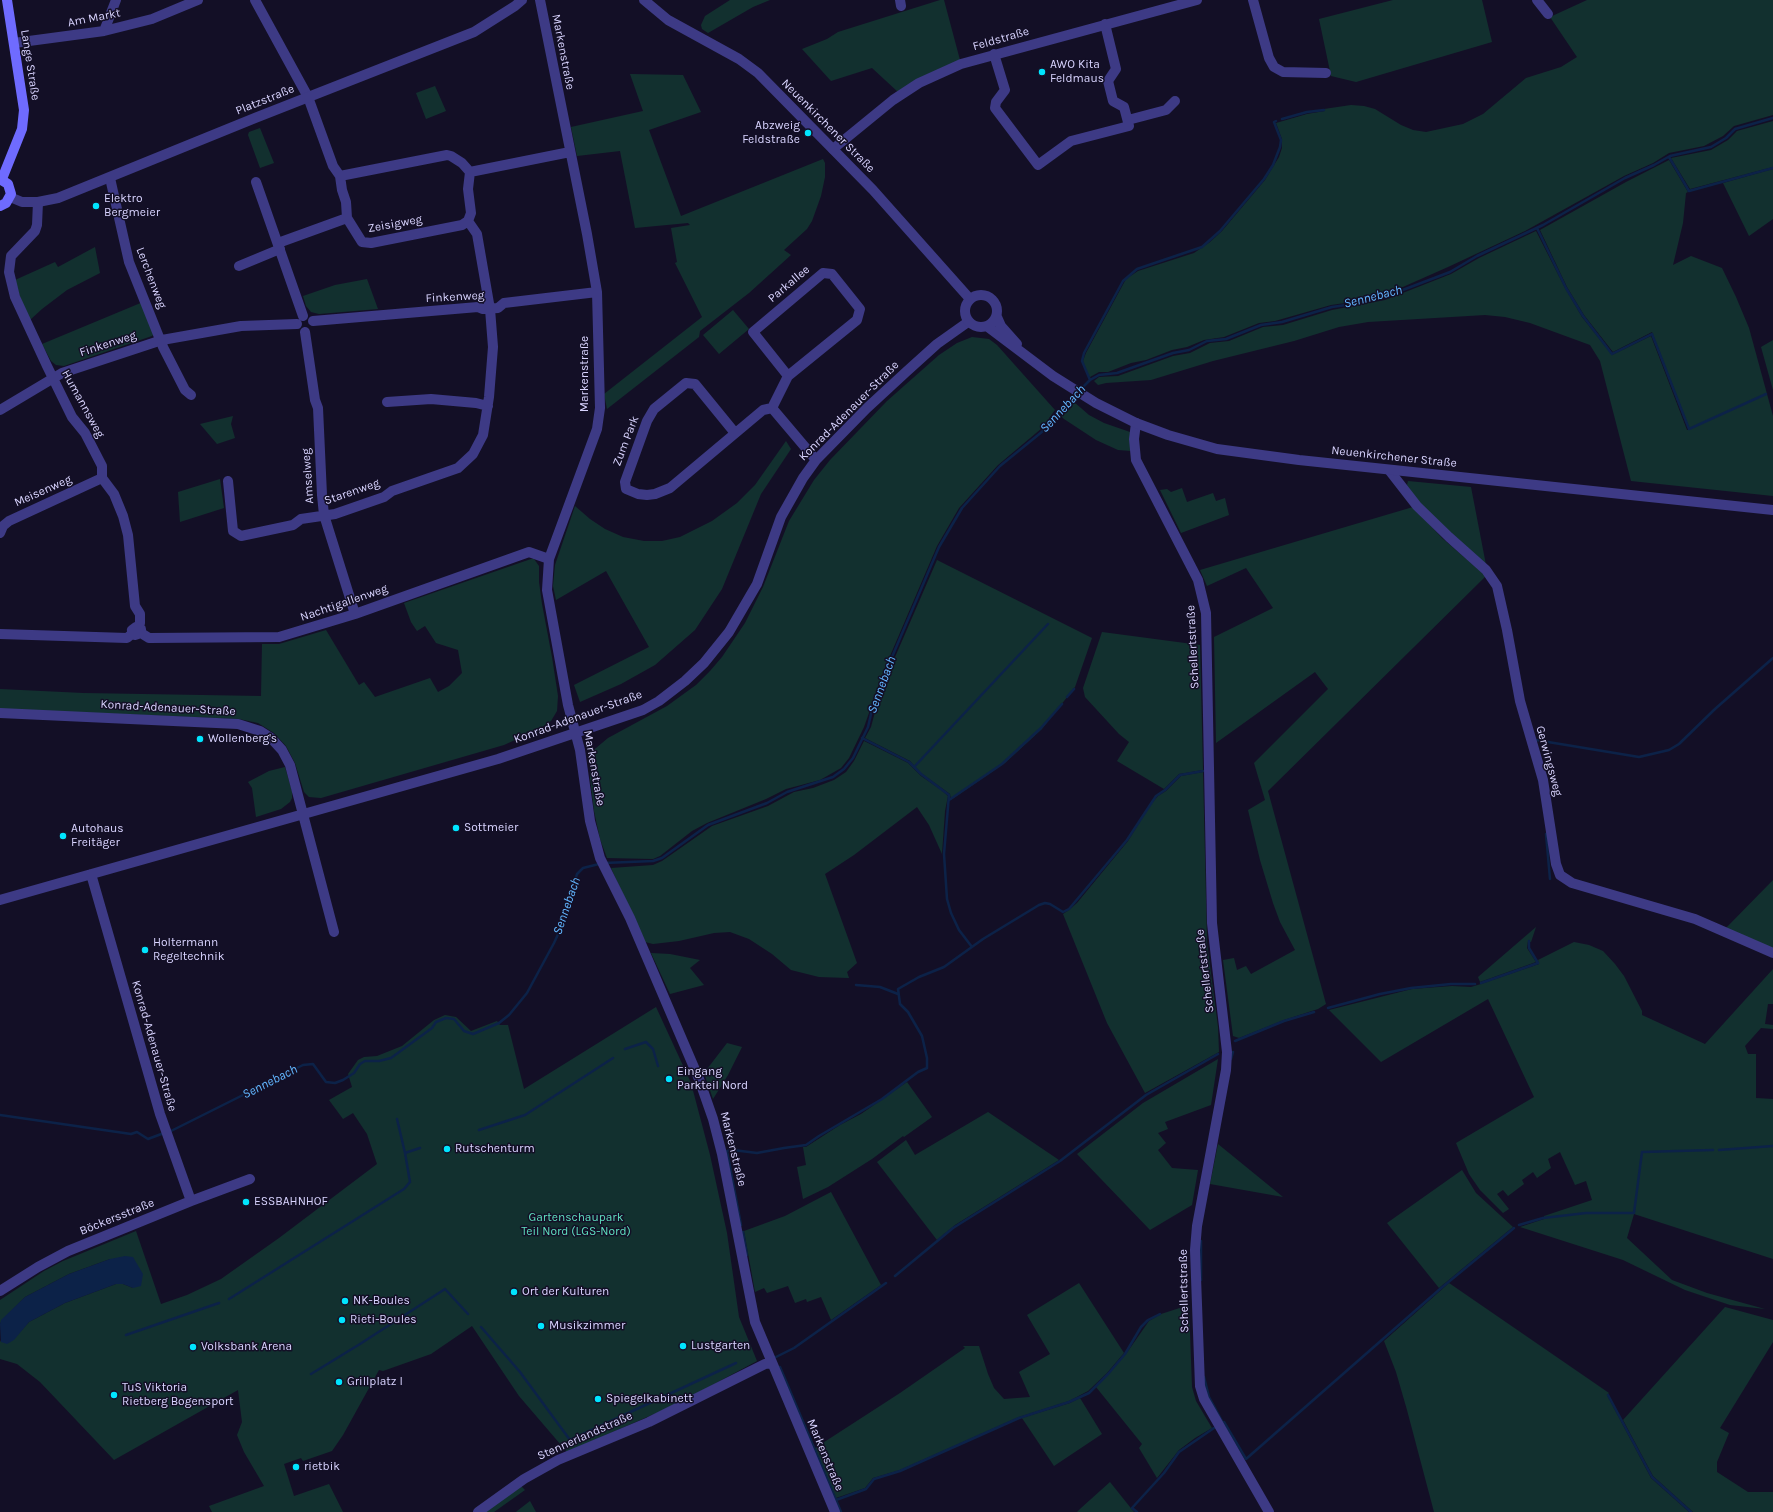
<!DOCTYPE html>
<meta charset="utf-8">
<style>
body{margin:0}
canvas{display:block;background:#130f26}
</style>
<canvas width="1773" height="1512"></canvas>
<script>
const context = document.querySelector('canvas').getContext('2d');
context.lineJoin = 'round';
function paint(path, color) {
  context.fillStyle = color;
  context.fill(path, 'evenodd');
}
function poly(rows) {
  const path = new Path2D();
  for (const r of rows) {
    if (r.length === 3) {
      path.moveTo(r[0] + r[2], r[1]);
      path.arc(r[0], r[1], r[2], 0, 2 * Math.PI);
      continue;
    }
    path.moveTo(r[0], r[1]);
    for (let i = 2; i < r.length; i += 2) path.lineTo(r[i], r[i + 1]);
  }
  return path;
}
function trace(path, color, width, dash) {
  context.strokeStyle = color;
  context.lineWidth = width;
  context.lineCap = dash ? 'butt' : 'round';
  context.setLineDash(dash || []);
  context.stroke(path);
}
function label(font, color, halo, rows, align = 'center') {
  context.font = font + ' Karla,sans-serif';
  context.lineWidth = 3;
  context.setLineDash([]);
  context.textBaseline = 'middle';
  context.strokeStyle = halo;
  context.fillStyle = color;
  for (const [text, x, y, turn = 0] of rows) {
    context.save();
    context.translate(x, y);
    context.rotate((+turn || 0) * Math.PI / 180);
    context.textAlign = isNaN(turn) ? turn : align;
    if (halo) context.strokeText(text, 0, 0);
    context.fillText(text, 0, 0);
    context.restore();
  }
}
paint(poly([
 [730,0,770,0,753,7,708,33,702,29,701,25,705,16],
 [940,0,944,0,960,60,898,92,872,68,831,81,802,49,827,39,838,32],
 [1393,0,1482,0,1492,42,1356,82,1331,76,1319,19],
 [1587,0,1773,0,1773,115,1734,126,1723,136,1704,146,1669,153,1653,163,1624,176,1525,231,1448,267,1387,294,1352,302,1331,305,1275,321,1259,323,1224,337,1204,340,1187,347,1172,350,1146,360,1131,363,1108,372,1099,372,1090,377,1088,375,1083,361,1086,353,1126,279,1138,271,1194,253,1210,242,1222,231,1265,180,1279,157,1282,148,1282,139,1276,123,1307,114,1325,111,1324,109,1351,105,1364,106,1375,109,1401,125,1413,130,1426,132,1463,124,1483,114,1526,78,1561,67,1577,57,1550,17],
 [630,74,683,75,701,112,649,130,681,216,823,159,825,163,825,177,821,196,812,221,807,229,784,250,791,255,749,293,700,331,699,337,607,409,604,394,702,317,675,263,677,262,671,228,690,225,688,223,635,228,620,151,577,156,571,127,643,111],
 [435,86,446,111,426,119,416,93],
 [1773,121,1773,167,1690,189,1671,158,1711,150,1728,140,1737,131],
 [260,128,274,163,260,168,248,135,249,132],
 [1669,160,1688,192,1686,193,1683,223,1673,265,1691,256,1722,268,1736,297,1749,328,1773,416,1773,496,1631,481,1600,361,1590,345,1530,323,1505,317,1485,315,1368,322,1339,327,1294,341,1213,361,1151,380,1106,383,1098,385,1094,381,1099,377,1118,376,1173,356,1190,353,1210,343,1229,341,1263,327,1283,325,1332,310,1385,300,1451,274,1479,258,1536,231,1565,288,1582,317,1612,355,1651,336,1687,430,1690,430,1652,332,1613,352,1584,315,1567,287,1540,230,1626,182],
 [1773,169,1773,219,1749,236,1723,183],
 [95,247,100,273,67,290,42,309,30,320,22,304,15,280,55,262,58,267],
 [367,279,378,309,319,314,311,312,306,306,303,296,335,285],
 [143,302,154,334,152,336,64,366,56,365,51,361,42,344],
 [733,310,749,329,719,354,703,335],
 [972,337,989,339,997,345,1055,410,1042,428,998,465,959,508,937,546,884,670,864,727,849,758,841,768,820,780,786,789,766,799,707,823,692,831,660,856,653,859,607,858,600,839,594,811,590,778,590,753,608,738,667,706,696,685,710,671,722,657,745,623,763,587,789,521,814,480,830,460,887,401,939,355,957,343],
 [1773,340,1773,390,1761,347],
 [1074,402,1089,415,1104,423,1130,432,1131,451,1118,450,1096,440,1064,419,1061,416],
 [233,416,231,424,235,438,217,444,200,424],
 [786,441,791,449,761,494,722,589,695,630,655,665,621,684,580,702,574,685,649,647,606,571,556,600,553,586,555,565,575,506,590,519,605,529,623,537,644,541,662,541,680,537,712,521,737,503,755,485],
 [220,479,224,508,180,522,178,492],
 [1408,481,1471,487,1486,565,1418,502,1407,485],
 [1182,488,1187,502,1213,493,1216,501,1225,498,1229,515,1181,533,1160,490,1167,489,1171,492],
 [1413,507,1442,538,1486,576,1268,791,1326,1004,1318,1009,1284,1020,1239,1038,1233,1036,1223,960,1234,958,1237,970,1246,966,1251,974,1295,950,1280,922,1273,903,1260,860,1248,810,1265,800,1254,763,1328,689,1315,672,1216,743,1214,637,1273,608,1246,568,1207,586,1200,570],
 [531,559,534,559,539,566,539,582,542,604,552,657,558,696,557,711,551,721,539,729,504,745,321,798,309,797,304,792,295,763,286,746,274,733,258,723,239,719,0,709,0,689,83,693,261,696,262,644,279,644,326,630,359,685,364,682,375,697,430,678,438,692,449,686,462,673,458,650,436,643,425,626,417,631,411,622,404,603],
 [937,560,1092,638,1075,687,1042,729,1005,763,951,800,950,794,921,773,910,761,865,738,871,727,875,712,887,684,889,671],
 [1102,632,1200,645,1203,770,1179,774,1164,789,1117,761,1129,742,1119,734,1085,697,1083,688],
 [864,741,908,763,921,776,941,790,948,796,945,811,942,854,929,825,917,807,854,855,825,874,857,963,847,972,849,978,819,977,791,970,772,954,749,939,730,932,714,933,679,941,653,944,645,942,611,868,653,865,662,861,712,826,768,806,794,792,813,788,834,780,846,772,854,761],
 [285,767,292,791,292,798,290,802,281,809,256,817,252,788,248,782,269,771],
 [1203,772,1207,943,1218,1027,1219,1052,1145,1093,1107,1023,1063,914,1069,910,1077,903,1128,841,1151,804,1158,796,1166,791,1181,776],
 [1773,880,1773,950,1725,929],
 [1536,927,1531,942,1528,941,1527,948,1536,962,1480,982,1478,977],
 [1574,942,1589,945,1603,951,1615,964,1624,976,1642,1011,1642,1015,1705,1044,1773,969,1773,1004,1768,1004,1765,1024,1773,1025,1773,1029,1761,1028,1745,1046,1748,1054,1756,1054,1756,1098,1773,1099,1773,1259,1634,1214,1627,1238,1672,1280,1707,1293,1765,1309,1730,1305,1685,1290,1623,1260,1520,1227,1544,1219,1544,1216,1592,1200,1586,1181,1575,1185,1560,1152,1548,1159,1551,1168,1537,1178,1533,1172,1522,1180,1524,1184,1508,1196,1503,1190,1497,1194,1509,1209,1503,1213,1480,1190,1469,1174,1456,1143,1534,1097,1488,999,1381,1062,1329,1010,1412,989,1452,986,1471,987,1481,984,1539,964,1538,960],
 [651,953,670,954,700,960,690,968,704,985,670,994],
 [656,1007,691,1083,710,1155,727,1233,739,1317,757,1361,677,1404,567,1452,519,1396,472,1326,431,1354,383,1371,379,1370,343,1435,332,1451,303,1461,301,1458,284,1464,294,1496,329,1484,343,1512,212,1512,209,1506,264,1486,244,1452,237,1435,242,1422,238,1390,114,1460,40,1382,17,1364,0,1359,0,1340,1,1342,14,1339,29,1322,65,1303,116,1284,123,1284,133,1288,110,1259,69,1274,25,1297,2,1320,0,1324,0,1300,44,1271,63,1261,136,1231,161,1304,187,1295,221,1279,279,1238,377,1164,367,1134,353,1113,343,1119,329,1100,352,1087,348,1074,358,1060,364,1057,377,1056,402,1046,434,1020,445,1015,456,1017,471,1031,497,1021,500,1025,508,1025,524,1089],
 [727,1043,742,1047,728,1075,713,1099,704,1073],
 [1218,1059,1211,1105,1165,1122,1168,1129,1158,1133,1166,1143,1158,1150,1172,1168,1198,1170,1192,1205,1150,1230,1077,1154,1143,1103],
 [907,1082,932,1117,904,1137,903,1136,872,1159,828,1187,803,1199,797,1167,806,1165,803,1147,806,1147,840,1125,861,1114],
 [988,1112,1059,1160,955,1225,937,1240,877,1162,906,1140,915,1155],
 [1218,1144,1283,1197,1210,1184],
 [1462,1170,1476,1193,1513,1227,1439,1288,1387,1223],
 [831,1192,881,1285,831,1320,821,1297,807,1302,806,1299,795,1303,788,1286,767,1293,764,1288,755,1292,744,1231,785,1216],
 [1079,1283,1124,1353,1107,1373,1088,1391,1069,1401,1019,1417,900,1470,873,1478,865,1488,836,1498,815,1448,900,1393,965,1348,963,1346,979,1346,988,1374,994,1388,1004,1399,1030,1397,1019,1372,1050,1354,1027,1315],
 [1449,1283,1609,1393,1607,1395,1651,1478,1689,1512,1434,1512,1407,1410,1396,1372,1384,1341],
 [1189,1305,1192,1387,1196,1401,1212,1428,1195,1438,1179,1450,1157,1478,1139,1448,1142,1444,1096,1387,1126,1354,1149,1321,1161,1314],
 [1725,1307,1773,1320,1773,1342,1720,1428,1729,1433,1717,1462,1717,1472,1748,1492,1773,1492,1773,1512,1693,1512,1653,1476,1623,1420],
 [1080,1398,1102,1434,1054,1466,1022,1418,1070,1403],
 [1110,1482,1134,1512,1077,1512,1081,1508],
 [521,1486,525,1490,494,1512,483,1512],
 [530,1501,536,1512,516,1512,517,1511]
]), '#12302f');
paint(poly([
 [125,1256,133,1257,143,1274,141,1286,133,1288,123,1284,116,1284,65,1303,29,1322,14,1340,7,1344,1,1342,0,1324,1,1320,25,1297,69,1274,110,1259]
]), '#0c2248');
trace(poly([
 [1282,119,1307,112,1324,110],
 [1669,157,1689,191,1773,168],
 [1537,228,1566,288,1583,316,1612,354,1652,334,1689,429,1766,394],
 [1090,380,1082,361,1084,353,1123,281,1137,269,1202,247,1220,231,1264,179,1273,165,1280,147,1281,140,1274,122,1276,121],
 [1080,390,1090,380,1099,375,1117,373,1173,353,1189,350,1207,341,1226,339,1261,325,1282,322,1332,307,1353,304,1387,296,1450,272,1477,256,1543,225,1625,178,1654,165,1670,156,1711,147,1726,138,1735,129,1773,118],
 [1067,697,1074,689],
 [862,738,909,762,921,774,949,795,944,854,947,899,951,913,959,930,972,947],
 [1536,740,1639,757,1669,750,1679,744,1715,709,1773,658],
 [914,767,1048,624],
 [949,800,1002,764,1041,728,1062,704],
 [1546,834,1550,879],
 [604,863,653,861,662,858,708,825,767,803,787,792,833,777,844,769,853,758,868,727,872,710,884,683,886,671,939,547,962,508,1000,466,1043,431,1076,394],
 [1481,983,1538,963,1529,948,1529,941],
 [856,985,880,987,898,994],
 [1328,1008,1380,994,1411,988,1451,984,1475,984],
 [1235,1041,1284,1021,1314,1012],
 [625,1049,646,1042,653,1049,658,1066],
 [1231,1059,1233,1052],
 [0,1115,131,1134,137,1132,148,1139,164,1133],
 [397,1119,405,1153],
 [479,1130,525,1115,613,1058],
 [169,1132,303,1065,313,1064,326,1082,335,1083,343,1080,354,1073,360,1064,365,1061,379,1061,391,1058,432,1028,436,1022,446,1018,454,1019,464,1031,473,1034,499,1023,509,1015,527,993,554,943,561,928,577,874,583,868,599,864],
 [1719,1150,1773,1146],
 [741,1225,727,1151,733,1150,757,1153,784,1148,806,1145,819,1136,882,1099,918,1072,927,1068,927,1058,922,1036,908,1012,900,1004,898,989,919,977,944,967,983,939,1039,905,1045,903,1050,904,1063,912,1069,909,1127,840,1156,796,1165,790,1180,775,1203,771],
 [1519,1225,1543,1218,1586,1213,1634,1213,1642,1152,1713,1150],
 [743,1232,747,1255],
 [1201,1241,1201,1280],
 [895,1276,953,1228,1060,1161,1146,1095,1218,1054],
 [229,1299,404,1189,410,1182,405,1153,420,1148],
 [481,1327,520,1372,570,1440,736,1363],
 [126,1335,219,1303],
 [776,1357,794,1348,886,1283],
 [780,1367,841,1512],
 [311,1374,360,1344,445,1289,468,1314],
 [1204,1377,1209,1397,1223,1423],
 [1608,1395,1652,1477,1691,1512],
 [1224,1422,1246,1459,1440,1289,1514,1228],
 [836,1500,866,1489,874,1479,900,1471,1019,1418,1069,1402,1089,1393,1108,1374,1125,1354,1141,1327,1148,1320,1160,1314],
 [1137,1512,1132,1508,1164,1473,1179,1452,1214,1428]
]), '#0c2248', 2.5);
trace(poly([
 [255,0,308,97,333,166,340,176,342,190,346,202,347,218,362,242,371,243,462,225,468,221,471,213,468,189,470,172],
 [540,0,587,234,597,292,600,408,597,429,549,559,547,590,568,705,580,750,590,821,600,858,630,918,699,1079,713,1119,722,1154,755,1322,835,1512],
 [900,0,901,6],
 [1253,0,1269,58,1274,67,1283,72,1326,73],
 [1537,0,1548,14],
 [104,31,116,0],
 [14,43,104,31,152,19,198,0],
 [994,54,1005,90,996,102,995,108,1038,165,1071,141,1129,126,1124,107,1113,101,1108,81,1116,69,1105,24],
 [1128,120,1166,110,1175,101],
 [833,149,893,100,919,83,961,64,1197,0],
 [340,176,447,155,451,156,462,163,470,172,570,152],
 [110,178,129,262,163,347,185,390,191,395],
 [256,182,303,316],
 [38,202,37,225,35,231,11,256,9,272,15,297,47,366,72,417,85,433,102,466,102,478,114,494,123,516,128,535,135,606,140,614,140,623,138,627,136,627,132,630,135,635,141,633,141,629,138,627],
 [278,243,347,218],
 [239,266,280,249],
 [313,321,478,307,483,309,498,308,504,303,597,292],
 [305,332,315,400,318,408,322,495,324,515,355,614],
 [387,402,431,399,476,403,488,406],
 [772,408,788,376,857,320,860,309,832,274,823,273,753,332,788,376],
 [772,408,816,460],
 [0,410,62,373,162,340,241,326,297,324],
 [1136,423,1134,439,1136,460,1198,580,1206,613,1212,923,1227,1052,1226,1070,1197,1226,1195,1250,1200,1386,1204,1399,1269,1512],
 [735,433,695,384,686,383,654,409,647,421,625,482,626,489,638,494,647,495,655,494,670,488,763,410,772,408],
 [1389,470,1417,506,1449,537,1486,570,1497,586,1507,630,1520,701,1543,780,1556,864,1560,875,1572,883,1695,919,1773,953],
 [228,481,233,531,241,536,293,525,301,519,335,514,384,497,392,491,458,468,473,454,483,435,489,397,493,347,490,309,477,234,468,221],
 [0,533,3,526,9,521,102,478],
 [141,633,149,638,279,637,355,614,529,552,549,559],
 [0,634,127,638,133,633],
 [0,713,238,724,260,731,271,738,282,750,290,765,334,932],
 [91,874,160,1114,191,1201],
 [0,900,498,759,643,710,659,701,685,681,704,663,729,632,757,584,781,517,803,478,816,460,867,408,906,372,937,344,968,322],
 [0,1291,38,1267,68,1251,191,1201,250,1179],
 [478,1512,524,1479,558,1460,649,1422,765,1364,772,1363]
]), '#3d3a85', 10);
trace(poly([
 [644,0,668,20,739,59,758,73,873,190,970,299],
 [10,197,22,202,38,202,58,198,255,118,474,32,515,6,522,0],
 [981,311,16],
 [997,317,1001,326,1017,344],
 [988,327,1053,376,1096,403,1136,423,1168,435,1217,449,1299,460,1773,510]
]), '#3d3a85', 10);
trace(poly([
 [0,179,8,184,11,194,6,203,0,206],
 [2,179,22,129,24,110,7,0]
]), '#6f6bff', 10);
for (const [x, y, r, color] of [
 [1042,72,4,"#00e5ff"],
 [808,133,4,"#00e5ff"],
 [96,206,4,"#00e5ff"],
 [200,739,4,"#00e5ff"],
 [456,828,4,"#00e5ff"],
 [63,836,4,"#00e5ff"],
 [145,950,4,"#00e5ff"],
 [669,1079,4,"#00e5ff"],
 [447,1149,4,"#00e5ff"],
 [246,1202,4,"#00e5ff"],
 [514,1292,4,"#00e5ff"],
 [345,1301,4,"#00e5ff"],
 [342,1320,4,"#00e5ff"],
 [541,1326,4,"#00e5ff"],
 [683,1346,4,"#00e5ff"],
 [193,1347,4,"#00e5ff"],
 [339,1382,4,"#00e5ff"],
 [114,1395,4,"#00e5ff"],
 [598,1399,4,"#00e5ff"],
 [296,1467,4,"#00e5ff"]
]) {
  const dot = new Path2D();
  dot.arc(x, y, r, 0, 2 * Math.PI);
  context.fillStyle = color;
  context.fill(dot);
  trace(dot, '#130f26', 1.5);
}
label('12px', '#d9d4ff', '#130f26', [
 ["Am Markt",94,18,-11],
 ["Feldstraße",1001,39,-16],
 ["Markenstraße",563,52,79],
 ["Lange Straße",30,65,81],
 ["Platzstraße",265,100,-22],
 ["Neuenkirchener Straße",828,126,45],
 ["Zeisigweg",395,224,-10],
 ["Lerchenweg",151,278,69],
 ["Parkallee",789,284,-40],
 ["Finkenweg",455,297,-3],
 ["Finkenweg",108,344,-18],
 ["Markenstraße",585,374,-90],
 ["Humannsweg",83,404,61],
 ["Konrad-Adenauer-Straße",849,411,-45],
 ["Zum Park",626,441,-69],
 ["Neuenkirchener Straße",1394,457,6],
 ["Amselweg",308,476,-94],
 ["Meisenweg",43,491,-24],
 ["Starenweg",352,492,-19],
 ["Nachtigallenweg",344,603,-19],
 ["Schellertstraße",1193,647,-93],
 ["Konrad-Adenauer-Straße",168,708,3],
 ["Konrad-Adenauer-Straße",578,717,-20],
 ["Gerwingsweg",1549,761,75],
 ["Markenstraße",594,768,80],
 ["Schellertstraße",1205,971,-97],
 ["Konrad-Adenauer-Straße",154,1046,74],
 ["Markenstraße",733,1149,76],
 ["Böckersstraße",117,1217,-22],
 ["Schellertstraße",1184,1291,-91],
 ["Stennerlandstraße",585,1436,-24],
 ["Markenstraße",825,1455,67]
]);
label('12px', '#d9d4ff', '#130f26', [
 ["AWO Kita",1050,65],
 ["Feldmaus",1050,79],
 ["Abzweig",800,126,"right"],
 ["Feldstraße",800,140,"right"],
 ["Elektro",104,199],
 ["Bergmeier",104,213],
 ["Wollenberg's",208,739],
 ["Sottmeier",464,828],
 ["Autohaus",71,829],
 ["Freitäger",71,843],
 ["Holtermann",153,943],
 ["Regeltechnik",153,957],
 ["Eingang",677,1072],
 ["Parkteil Nord",677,1086],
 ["Rutschenturm",455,1149],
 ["ESSBAHNHOF",254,1202],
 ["Ort der Kulturen",522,1292],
 ["NK-Boules",353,1301],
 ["Rieti-Boules",350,1320],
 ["Musikzimmer",549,1326],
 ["Lustgarten",691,1346],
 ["Volksbank Arena",201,1347],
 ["Grillplatz I",347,1382],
 ["TuS Viktoria",122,1388],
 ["Rietberg Bogensport",122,1402],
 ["Spiegelkabinett",606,1399],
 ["rietbik",304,1467]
], 'left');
label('12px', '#5fe0c0', '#130f26', [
 ["Gartenschaupark",576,1218],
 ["Teil Nord (LGS-Nord)",576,1232]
]);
label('italic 13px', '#62b6ff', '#130f26', [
 ["Sennebach",1373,297,-14],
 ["Sennebach",1063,409,-47],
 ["Sennebach",882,685,-70],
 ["Sennebach",567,906,-71],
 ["Sennebach",270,1082,-27]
]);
</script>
